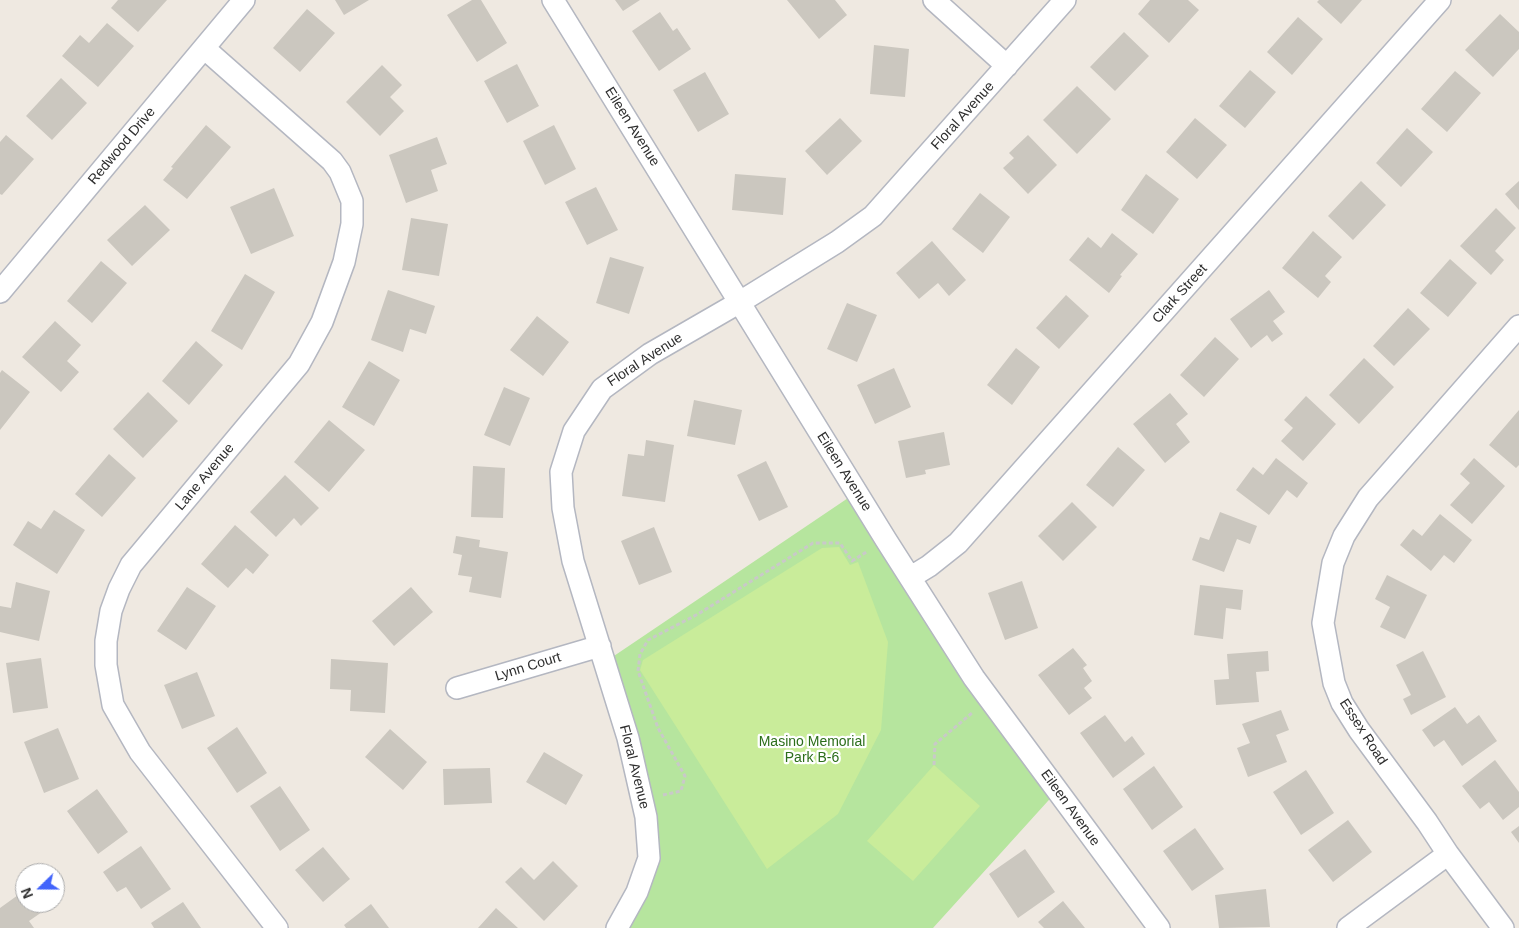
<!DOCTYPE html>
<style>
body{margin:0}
#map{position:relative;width:1519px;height:928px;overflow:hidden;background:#efe9e1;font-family:Arial,sans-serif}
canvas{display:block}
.north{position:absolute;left:15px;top:863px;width:50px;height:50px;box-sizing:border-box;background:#fff;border:1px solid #ababab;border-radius:50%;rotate:248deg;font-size:14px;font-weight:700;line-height:20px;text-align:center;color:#2e2e2e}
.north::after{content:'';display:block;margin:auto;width:18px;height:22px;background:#4264fb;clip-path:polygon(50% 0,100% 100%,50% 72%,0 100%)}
</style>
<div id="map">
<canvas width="1519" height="928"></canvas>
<div class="north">N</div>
</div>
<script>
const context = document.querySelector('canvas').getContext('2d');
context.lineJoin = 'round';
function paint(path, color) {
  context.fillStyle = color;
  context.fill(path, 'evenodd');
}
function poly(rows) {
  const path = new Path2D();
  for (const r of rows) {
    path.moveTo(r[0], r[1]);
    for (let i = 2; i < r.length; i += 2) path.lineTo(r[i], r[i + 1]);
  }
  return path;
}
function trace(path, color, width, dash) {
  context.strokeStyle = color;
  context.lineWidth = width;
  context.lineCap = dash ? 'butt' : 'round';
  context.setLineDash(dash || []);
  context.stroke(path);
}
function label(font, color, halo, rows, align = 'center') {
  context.font = font + ' Arial,sans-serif';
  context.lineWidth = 4.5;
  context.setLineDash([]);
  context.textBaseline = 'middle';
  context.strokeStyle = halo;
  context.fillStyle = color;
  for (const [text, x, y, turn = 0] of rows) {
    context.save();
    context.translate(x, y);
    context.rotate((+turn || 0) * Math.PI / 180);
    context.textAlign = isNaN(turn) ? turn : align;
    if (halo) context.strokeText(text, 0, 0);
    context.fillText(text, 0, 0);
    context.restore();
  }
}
paint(poly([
 [857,492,1057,791,933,928,617,928,649,858,605,662]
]), '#b6e59e');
paint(poly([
 [839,547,850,565,858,562,888,642,881,730,838,814,767,869,640,670,643,660,822,548],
 [934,765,980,806,913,881,867,841]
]), '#c9ec9a');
paint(poly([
 [118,0,167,0,138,32,111,8],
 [335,0,369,0,344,15],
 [472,0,481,0,507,43,477,62,447,15],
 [615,0,640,0,623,11],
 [787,0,835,0,847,15,819,39],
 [1150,0,1188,0,1199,10,1169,43,1138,14],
 [1319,0,1362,0,1341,24,1317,2],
 [307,9,335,33,300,72,273,48],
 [660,12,673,31,677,28,691,49,659,71,632,31],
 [1500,14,1519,32,1519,49,1493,77,1465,50],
 [1298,17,1323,39,1292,75,1267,52],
 [107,23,134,46,98,87,62,56,80,35,89,43],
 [1124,32,1149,56,1115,91,1090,67],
 [874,45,909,49,905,97,870,94],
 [517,64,539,106,507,123,484,81],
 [382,65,402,85,390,97,404,111,380,136,346,102],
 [1250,70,1276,92,1245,128,1219,106],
 [1455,71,1481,93,1447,132,1421,109],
 [705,72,729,114,698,132,673,90],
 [61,78,87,103,52,140,26,116],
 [1077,86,1111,119,1077,154,1043,120],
 [840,118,862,141,827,175,805,151],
 [1195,118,1227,145,1197,179,1166,152],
 [206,125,231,147,187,199,163,180,173,168,171,167],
 [554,125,576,169,545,185,523,141],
 [1407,128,1433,152,1401,187,1376,163],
 [6,135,34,159,2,195,0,194,0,142],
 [1028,135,1057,165,1028,194,1003,168,1014,158,1009,153],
 [437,137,447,164,431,170,438,191,406,203,389,155],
 [735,174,786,178,783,215,732,210],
 [1146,174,1179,199,1153,234,1121,210],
 [1361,181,1386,205,1353,240,1328,216],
 [1519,181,1519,210,1505,194],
 [596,187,618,230,587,245,565,202],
 [274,188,294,236,251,254,230,207],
 [980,193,1010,217,983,253,952,229],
 [145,205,170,230,132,266,107,240],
 [1496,208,1516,228,1495,251,1504,260,1491,275,1460,246],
 [411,218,448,224,439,276,402,270],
 [1313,231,1342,257,1325,276,1331,282,1318,298,1282,268],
 [1112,233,1138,254,1120,275,1122,276,1109,293,1069,260,1088,237,1101,248],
 [932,241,966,280,949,296,938,283,919,299,896,273],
 [610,257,644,267,629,314,596,303],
 [1450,259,1477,283,1448,317,1420,293],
 [101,261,127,283,92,323,67,301],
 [245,274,275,292,242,350,211,331],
 [388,290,435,306,426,334,410,329,403,352,371,340],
 [1269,290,1285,312,1273,321,1283,334,1272,342,1267,335,1251,348,1230,319],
 [1066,295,1089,316,1059,349,1036,328],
 [847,303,877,315,857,362,827,349],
 [1408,308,1430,329,1394,366,1373,346],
 [537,316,569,342,543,376,510,350],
 [55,321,81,345,67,361,79,372,61,392,22,357],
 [1215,337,1239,359,1204,397,1180,375],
 [196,341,223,365,189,405,162,381],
 [1016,348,1040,367,1012,405,987,385],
 [1364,358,1394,387,1359,424,1329,395],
 [369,361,400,380,374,426,342,407],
 [894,368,911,407,875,424,857,385],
 [2,370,30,392,0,430,0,373],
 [504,387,530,398,510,446,484,435],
 [148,392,178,421,143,458,113,429],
 [1170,393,1188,414,1176,424,1190,442,1165,463,1133,424],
 [1306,396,1336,424,1303,461,1281,441,1293,428,1284,420],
 [694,400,742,410,735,445,687,436],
 [1519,410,1519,465,1516,468,1489,445],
 [329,420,365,450,329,492,294,462],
 [944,432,950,465,925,470,926,474,906,478,898,441],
 [646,440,674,445,665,502,622,496,628,454,644,456],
 [1118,447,1145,470,1113,507,1086,485],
 [109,454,136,478,102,517,75,494],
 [1276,458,1308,483,1297,498,1287,490,1269,515,1236,490,1253,467,1263,475],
 [1474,458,1505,486,1472,524,1450,505,1470,483,1460,474],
 [766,461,788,507,759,521,737,475],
 [473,466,505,468,503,518,471,517],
 [285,475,319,508,301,526,294,518,276,537,250,512],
 [1072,502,1097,527,1063,561,1038,536],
 [54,510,85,530,57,574,13,545,28,521,41,529],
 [1220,512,1257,526,1250,544,1237,539,1224,572,1192,560,1200,537,1209,540],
 [1440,514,1472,540,1454,563,1444,555,1431,571,1400,545,1413,529,1422,536],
 [235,525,269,555,253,574,246,568,228,588,201,564],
 [654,527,672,572,639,585,621,541],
 [456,536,480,540,479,547,508,552,501,598,469,592,472,577,458,575,462,555,453,553],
 [1387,575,1427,595,1405,639,1380,627,1390,607,1375,599],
 [1022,581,1038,628,1005,640,988,593],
 [16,582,50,591,39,641,0,632,0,606,11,608],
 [1200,585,1243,590,1241,610,1226,608,1223,639,1194,635],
 [187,587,216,606,186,650,157,631],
 [411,587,433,612,394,646,372,621],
 [1073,648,1087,665,1083,668,1092,681,1084,688,1092,698,1069,715,1038,675],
 [1268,651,1269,671,1256,672,1259,702,1216,705,1214,680,1229,679,1227,654],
 [1423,651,1446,697,1411,715,1403,699,1411,695,1396,665],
 [41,658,48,708,13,713,6,663],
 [331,659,388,663,385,713,350,711,351,690,330,689],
 [197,672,215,716,182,729,164,685],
 [1455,707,1467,724,1479,715,1497,741,1462,766,1444,740,1434,747,1422,730],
 [1281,710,1289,730,1276,735,1287,762,1248,777,1237,748,1250,743,1242,724],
 [1105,715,1125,742,1132,736,1145,754,1113,778,1080,733],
 [237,727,267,773,237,793,207,748],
 [58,728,79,779,44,793,24,742],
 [390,729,427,762,403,790,365,757],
 [544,752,583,775,566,805,526,782],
 [1495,760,1519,792,1519,807,1503,820,1489,802,1480,809,1462,786],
 [1154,766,1183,807,1152,830,1123,789],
 [490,768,492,803,444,805,443,769],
 [1306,770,1334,813,1301,835,1273,792],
 [280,786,310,830,280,851,250,806],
 [97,789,128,832,98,854,67,811],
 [1348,820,1372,852,1333,882,1308,850],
 [1519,826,1519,843,1511,832],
 [1195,828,1224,869,1192,891,1163,851],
 [141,846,171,889,141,909,126,887,117,892,103,872],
 [323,847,350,879,323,902,295,870],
 [1025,849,1055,892,1018,918,989,874],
 [553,861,578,886,544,921,505,882,521,867,534,880],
 [1266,889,1270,927,1219,928,1215,895],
 [25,890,25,903,35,903,42,912,29,921,34,928,0,928,0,908],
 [1063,901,1085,928,1044,928,1038,922],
 [183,902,201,928,154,928,151,923],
 [371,904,389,928,346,928,344,925],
 [496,908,518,928,478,928]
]), '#cbc7bf');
const street = poly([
 [553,0,886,540,974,678,1159,928],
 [934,0,1007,66],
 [204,48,332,161,340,172,352,201,352,224,344,262,322,322,299,364,131,565,119,589,111,611,106,641,106,665,113,705,140,752,277,928],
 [0,292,244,0],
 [911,577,929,566,958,543,1440,0],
 [457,688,600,646],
 [617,928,637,892,649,858,646,817,628,738,573,561,563,508,561,472,574,431,602,389,650,354,740,302,837,242,873,216,1065,0],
 [1348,928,1448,854],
 [1503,928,1448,854,1427,822,1359,730,1342,703,1334,683,1323,623,1333,563,1344,536,1368,498,1519,326]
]);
trace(street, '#b4b7c1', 24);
trace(poly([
 [934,765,935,744,972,713],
 [663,795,681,791,685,776,658,728,638,671,640,654,648,640,698,614,813,543,840,543,852,561,868,551]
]), '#c9c9c9', 3, [4, 2.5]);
trace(street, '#fff', 21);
label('14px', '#2e2e2e', '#fff', [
 ["Floral Avenue",963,116,-48],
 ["Eileen Avenue",632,127,58],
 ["Redwood Drive",122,146,-50],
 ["Clark Street",1180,294,-48],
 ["Floral Avenue",645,360,-33],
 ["Eileen Avenue",844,472,58],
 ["Lane Avenue",205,477,-50],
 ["Lynn Court",528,667,-17],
 ["Essex Road",1363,732,57],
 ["Floral Avenue",634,767,76],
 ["Eileen Avenue",1070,808,54]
]);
label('14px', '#2c6e1b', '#fff', [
 ["Masino Memorial",812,742],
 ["Park B-6",812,758]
]);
</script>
